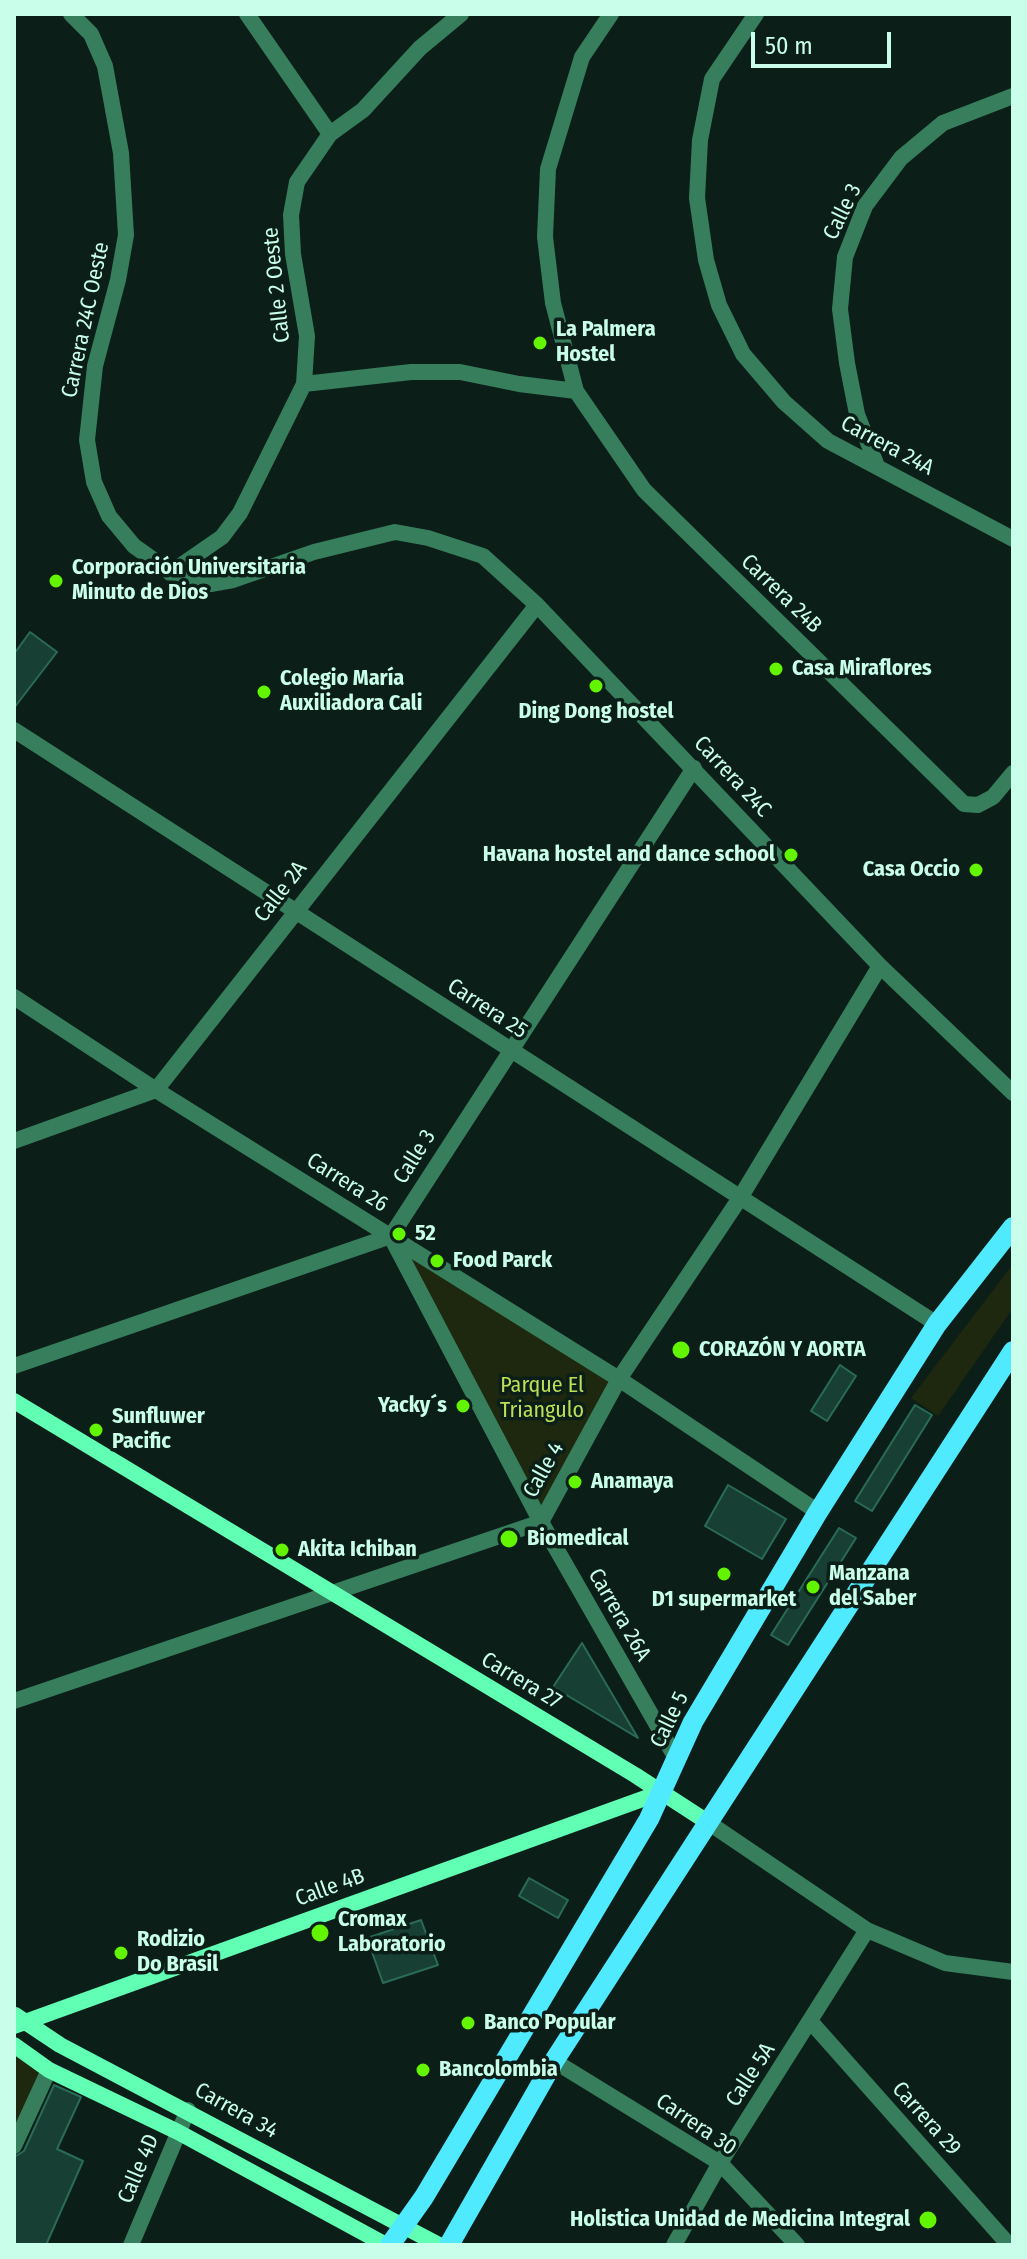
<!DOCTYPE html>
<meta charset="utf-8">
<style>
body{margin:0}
#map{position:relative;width:1027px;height:2259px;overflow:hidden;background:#0c1e18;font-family:"Fira Sans Condensed",sans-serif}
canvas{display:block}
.frame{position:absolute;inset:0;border:16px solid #c9ffea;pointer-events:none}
.scale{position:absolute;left:751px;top:32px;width:140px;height:36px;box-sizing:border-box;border:4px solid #c9ffea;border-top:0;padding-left:10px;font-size:24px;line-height:28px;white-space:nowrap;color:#c9ffea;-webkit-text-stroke:6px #0c1e18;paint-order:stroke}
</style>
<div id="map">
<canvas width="1027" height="2259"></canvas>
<div class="frame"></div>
<div class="scale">50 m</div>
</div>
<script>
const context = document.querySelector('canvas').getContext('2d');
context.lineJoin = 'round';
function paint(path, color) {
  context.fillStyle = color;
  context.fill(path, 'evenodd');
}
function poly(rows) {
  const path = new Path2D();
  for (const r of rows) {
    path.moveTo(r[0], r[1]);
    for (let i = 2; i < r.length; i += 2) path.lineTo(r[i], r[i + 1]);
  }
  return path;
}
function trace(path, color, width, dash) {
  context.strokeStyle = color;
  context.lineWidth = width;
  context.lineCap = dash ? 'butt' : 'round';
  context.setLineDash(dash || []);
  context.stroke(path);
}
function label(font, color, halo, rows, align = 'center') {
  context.font = font + ' "Fira Sans Condensed",sans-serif';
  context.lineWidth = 7;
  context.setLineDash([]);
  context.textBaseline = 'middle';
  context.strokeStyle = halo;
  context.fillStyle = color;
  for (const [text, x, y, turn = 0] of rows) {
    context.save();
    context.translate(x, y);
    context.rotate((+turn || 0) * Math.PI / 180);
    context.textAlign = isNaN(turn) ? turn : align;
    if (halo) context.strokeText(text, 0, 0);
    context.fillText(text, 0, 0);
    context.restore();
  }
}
paint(poly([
 [391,1236,619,1379,541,1522],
 [1013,1264,1013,1308,938,1416,911,1398],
 [14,2045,49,2070,14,2146]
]), '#1d280f');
const building = poly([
 [30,632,57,652,14,708,14,654,30,632],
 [840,1365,856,1376,827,1421,811,1411,840,1365],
 [915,1405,932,1415,872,1511,855,1501,915,1405],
 [728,1485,786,1519,762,1559,705,1526,728,1485],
 [839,1528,856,1538,788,1645,771,1635,839,1528],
 [582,1643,638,1738,553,1687,582,1643],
 [529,1878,568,1900,558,1918,519,1896,529,1878],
 [421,1920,438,1965,383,1983,367,1938,421,1920],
 [54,2085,81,2097,57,2149,83,2161,46,2245,14,2245,14,2157,24,2151,54,2085]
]);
paint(building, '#183f33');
trace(building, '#2a6b57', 2);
trace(poly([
 [71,14,91,34,105,66,121,153,126,235,118,280,95,366,87,440,94,482,109,516,134,546,179,578,205,585,233,580,314,552,395,532,428,538,483,556,537,605,880,966,1013,1093],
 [247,14,330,134],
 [611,14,582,57,548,169,545,237,553,303,576,391,644,490,964,804,978,805,993,797,1013,773],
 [756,14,712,79,700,140,697,198,706,260,719,305,743,354,784,402,828,441,1013,539],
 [304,384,411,372,460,372,519,384,576,391],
 [877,466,857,414,847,363,840,309,845,257,865,206,901,158,943,123,1013,96],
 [170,573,222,537,240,513,304,384,307,336,293,254,291,215,297,182,330,134,363,110,420,48,461,14],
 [14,730,937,1324],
 [14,997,156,1090,619,1379,818,1512],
 [14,1141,156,1090,537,605],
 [391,1237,541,1522,677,1760],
 [14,1366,391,1236,694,768],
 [14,1701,541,1522,619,1379,740,1198,880,966],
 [709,1823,867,1930,945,1963,1013,1972],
 [811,2022,1009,2245],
 [554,2061,720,2163,797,2245],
 [14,2146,49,2070],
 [131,2245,188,2110],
 [674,2245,720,2163,867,1930]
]), '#367e5c', 16);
trace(poly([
 [14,1401,635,1775,709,1823],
 [15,2015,60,2045,439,2245],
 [14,2026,662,1792],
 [14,2045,49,2070,178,2132,386,2245]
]), '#60ffb3', 16);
trace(poly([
 [390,2245,424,2197,649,1819,693,1722,818,1512,937,1324,1013,1227],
 [449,2245,554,2061,1013,1351]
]), '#50eaff', 20);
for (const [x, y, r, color] of [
 [540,343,8,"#63f400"],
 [56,581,8,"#63f400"],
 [776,669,8,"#63f400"],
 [596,686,8,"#63f400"],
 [264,692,8,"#63f400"],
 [791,855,8,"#63f400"],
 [976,870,8,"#63f400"],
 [399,1234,8,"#63f400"],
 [437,1261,8,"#63f400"],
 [681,1350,10,"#63f400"],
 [463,1406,8,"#63f400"],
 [96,1430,8,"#63f400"],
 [575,1482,8,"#63f400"],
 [509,1539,10,"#63f400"],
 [282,1550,8,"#63f400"],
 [724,1574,8,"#63f400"],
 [813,1587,8,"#63f400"],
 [320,1933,10,"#63f400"],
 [121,1953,8,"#63f400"],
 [468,2023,8,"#63f400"],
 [423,2070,8,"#63f400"],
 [928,2220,10,"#63f400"]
]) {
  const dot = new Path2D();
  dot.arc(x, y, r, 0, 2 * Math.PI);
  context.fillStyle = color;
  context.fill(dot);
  trace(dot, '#0c1e18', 3);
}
label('22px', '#c9ffea', '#0c1e18', [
 ["Calle 3",843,212,-64],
 ["Calle 2 Oeste",277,285,-96],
 ["Carrera 24C Oeste",86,320,-78],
 ["Carrera 24A",887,446,28],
 ["Carrera 24B",781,594,44],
 ["Carrera 24C",732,777,47],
 ["Calle 2A",281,892,-52],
 ["Carrera 25",487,1009,33],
 ["Calle 3",415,1157,-58],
 ["Carrera 26",347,1183,32],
 ["Calle 4",544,1470,-61],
 ["Carrera 26A",619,1615,60],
 ["Carrera 27",521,1681,31],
 ["Calle 5",670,1720,-64],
 ["Calle 4B",330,1888,-20],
 ["Calle 5A",751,2075,-57],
 ["Carrera 34",236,2111,29],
 ["Carrera 29",926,2119,48],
 ["Carrera 30",696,2125,34],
 ["Calle 4D",139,2169,-67]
]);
label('bold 22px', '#c9ffea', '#0c1e18', [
 ["La Palmera",556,330],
 ["Hostel",556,355],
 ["Corporación Universitaria",72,568],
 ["Minuto de Dios",72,593],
 ["Casa Miraflores",792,669],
 ["Colegio María",280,679],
 ["Auxiliadora Cali",280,704],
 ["Ding Dong hostel",596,712,"center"],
 ["Havana hostel and dance school",775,855,"right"],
 ["Casa Occio",960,870,"right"],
 ["52",415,1234],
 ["Food Parck",453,1261],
 ["CORAZÓN Y AORTA",699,1350],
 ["Yacky´s",447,1406,"right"],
 ["Sunfluwer",112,1417],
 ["Pacific",112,1442],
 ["Anamaya",591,1482],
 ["Biomedical",527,1539],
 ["Akita Ichiban",298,1550],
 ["Manzana",829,1574],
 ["del Saber",829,1599],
 ["D1 supermarket",724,1600,"center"],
 ["Cromax",338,1920],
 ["Laboratorio",338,1945],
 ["Rodizio",137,1940],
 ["Do Brasil",137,1965],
 ["Banco Popular",484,2023],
 ["Bancolombia",439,2070],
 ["Holistica Unidad de Medicina Integral",910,2220,"right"]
], 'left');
label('22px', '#bddf55', '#0c1e18', [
 ["Parque El",542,1386],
 ["Triangulo",542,1411]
]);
</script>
